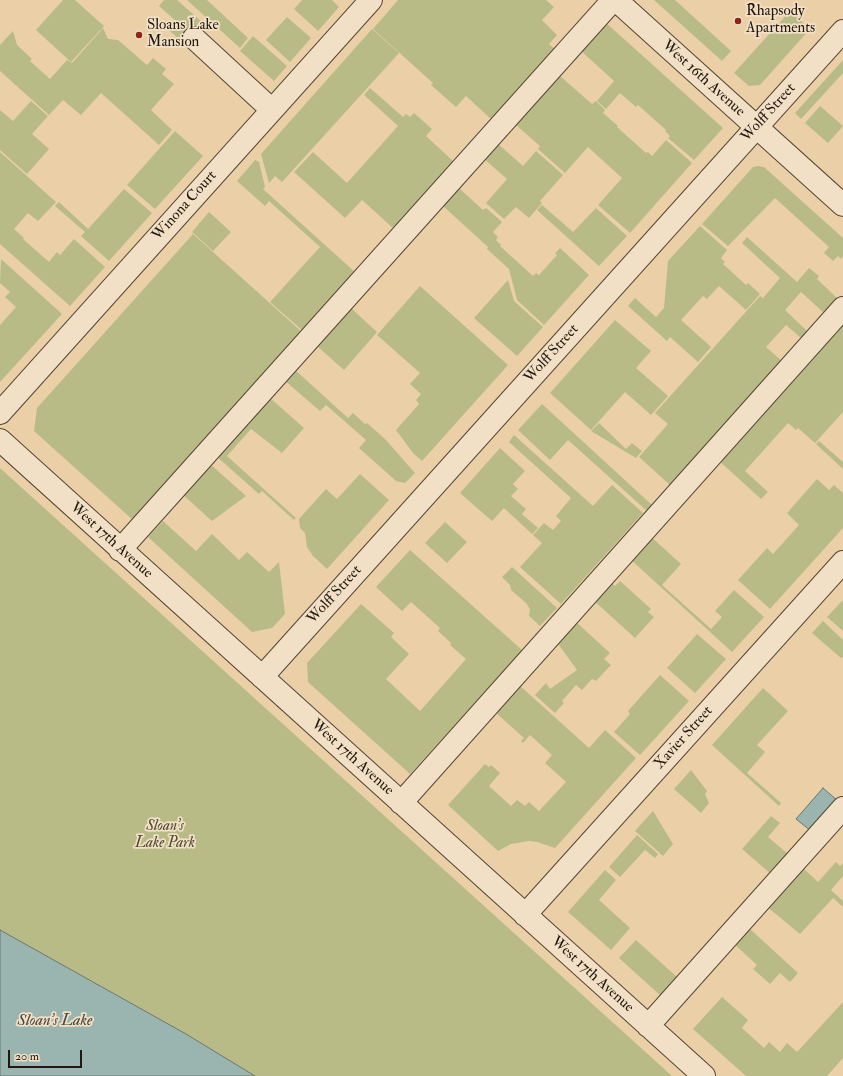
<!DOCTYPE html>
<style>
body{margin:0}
#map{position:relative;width:843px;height:1076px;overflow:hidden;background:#ebd0a7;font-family:"IM FELL Double Pica",serif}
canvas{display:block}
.scale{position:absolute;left:8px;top:1050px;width:74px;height:18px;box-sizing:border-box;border:2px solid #22180f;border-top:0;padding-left:5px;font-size:12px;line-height:14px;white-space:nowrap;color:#22180f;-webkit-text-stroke:3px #f2e0c6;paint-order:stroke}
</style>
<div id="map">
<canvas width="843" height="1076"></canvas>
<div class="scale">20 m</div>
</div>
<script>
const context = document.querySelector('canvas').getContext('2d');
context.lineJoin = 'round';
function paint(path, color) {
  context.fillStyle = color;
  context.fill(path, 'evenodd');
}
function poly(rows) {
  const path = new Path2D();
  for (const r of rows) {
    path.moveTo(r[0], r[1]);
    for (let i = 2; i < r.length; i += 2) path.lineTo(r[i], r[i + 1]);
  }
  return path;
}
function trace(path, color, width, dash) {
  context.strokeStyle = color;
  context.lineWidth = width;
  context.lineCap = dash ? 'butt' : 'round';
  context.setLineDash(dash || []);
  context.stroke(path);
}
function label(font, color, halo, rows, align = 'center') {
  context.font = font + ' "IM FELL Double Pica",serif';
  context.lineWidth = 3.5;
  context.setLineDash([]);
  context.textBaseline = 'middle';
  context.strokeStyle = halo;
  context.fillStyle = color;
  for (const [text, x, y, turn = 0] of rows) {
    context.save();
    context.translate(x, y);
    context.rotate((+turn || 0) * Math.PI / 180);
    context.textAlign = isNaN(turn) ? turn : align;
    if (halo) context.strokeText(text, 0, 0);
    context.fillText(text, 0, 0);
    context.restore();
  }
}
paint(poly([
 [63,0,75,0,104,26,71,62,36,30],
 [164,0,177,0,203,23,184,44,169,30,176,21,159,6],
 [187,0,207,0,248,38,240,48],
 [302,0,332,0,339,7,318,31,294,9],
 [398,0,546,0,554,7,542,20,557,35,549,44,557,51,493,121,466,96,456,107,431,85,433,83,373,29],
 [654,0,675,0,731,51,722,61],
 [790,11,810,29,760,85,749,86,734,73],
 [287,17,311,38,290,62,266,40],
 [605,22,723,128,694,160,668,138,670,136,665,131,666,130,638,105,636,107,620,93,606,109,597,101,614,81,580,50],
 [103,28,108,39,118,40,147,65,153,58,166,69,162,74,174,84,151,110,172,130,159,145,101,93,81,115,63,100,49,115,0,71,0,45,13,31,17,45,32,59,30,61,50,79,67,60,72,63],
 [372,29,399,53,282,182,275,176,269,183,261,154],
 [253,36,287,66,274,81,240,51],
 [843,60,843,73,801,119,795,113],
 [559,75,592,104,596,101,605,110,603,113,618,126,617,127,646,153,648,152,652,156,666,140,692,163,630,233,598,205,622,178,588,147,565,173,538,149,540,146,515,124],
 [370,88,403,117,406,114,410,117,414,113,432,129,426,136,453,161,393,228,362,200,345,218,294,172,313,152,347,183,398,126,364,95],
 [31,101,48,116,32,134,49,149,27,174,0,150,0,110,13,121],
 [820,106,843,126,828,143,805,123],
 [175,131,203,156,155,209,127,185],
 [497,143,523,166,536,151,563,175,540,201,542,203,529,218,516,207,504,219,486,203,507,179,483,158],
 [0,152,56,202,38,221,28,213,14,229,24,238,23,239,49,262,57,252,60,255,74,239,105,267,70,306,0,244],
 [255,160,259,162,265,187,263,189,356,273,303,331,270,302,320,247,269,201,265,206,237,181],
 [758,166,764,167,843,238,843,256,841,259,838,256,833,261,824,253,829,247,775,198,728,246,702,224,753,167],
 [459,188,483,210,486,208,502,222,493,232,498,237,496,240,501,245,500,246,533,276,536,273,539,275,557,255,555,253,560,248,589,275,544,325,517,300,509,269,487,249,488,247,443,206],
 [124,189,152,213,109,261,81,236,85,232,55,206,59,202,88,229],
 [542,205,573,232,596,208,627,236,599,266,537,210],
 [209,212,231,232,213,251,192,232],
 [700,226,727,250,721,258,725,262,723,264,746,285,748,283,760,294,746,310,719,286,707,299,703,296,681,320,711,347,698,362,670,337,667,341,628,306,635,298,656,317,664,308,668,261],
 [193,234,303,333,134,521,34,431,37,408],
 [747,237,797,282,809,268,819,276,817,279,837,298,824,313,801,292,785,310,807,331,801,338,786,325,766,347,782,361,670,485,639,457,668,424,655,413,760,296,763,298,780,278,742,243],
 [1,259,62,314,0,382,0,325,16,307,5,297,10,292,0,283],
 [508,280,514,301,543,327,517,356,474,318],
 [420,286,508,365,422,461,413,453,396,430,419,404,416,400,421,394,410,384,420,373,377,335],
 [351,308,377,332,344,370,317,346],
 [615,320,651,351,636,368,668,396,651,415,625,392,591,430,550,393],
 [843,320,843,412,815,443,798,428,796,430,788,423,745,471,768,492,761,499,717,459],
 [294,369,348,418,353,413,365,424,367,423,385,439,415,473,405,483,396,481,359,448,366,440,326,405,320,411,284,380],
 [269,397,304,428,282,453,251,429,227,456,296,518,294,520,262,491,259,494,216,456],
 [542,404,652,505,647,511,568,440,550,460,518,430],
 [599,423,626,449,632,443,642,451,636,458,591,431],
 [514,435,593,506,612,485,643,513,561,604,520,567,542,543,533,535,544,523,553,530,561,521,556,516,571,498,509,442],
 [819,441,843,462,843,469,816,444],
 [500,448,525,471,513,484,518,489,511,496,526,509,522,514,538,528,532,534,504,508,492,521,460,493],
 [209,463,246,496,212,521,181,493],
 [0,468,672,1076,255,1076,186,1034,0,930],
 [360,474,389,500,327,569,313,556,307,547,305,533,300,528,299,519,326,489,337,499],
 [817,479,829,490,834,485,843,493,843,528,770,609,738,580,767,548,773,554,799,525,787,513],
 [163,521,196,551,212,534,239,560,247,552,269,572,279,562,285,614,272,628,252,632,148,537],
 [445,522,467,542,447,563,425,543],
 [649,535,681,564,662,585,711,629,722,617,715,611,734,590,764,617,732,652,629,558],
 [410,550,522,650,410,774,308,682,307,663,361,604,394,633,391,637,409,654,386,679,420,711,466,659,450,645,451,643,438,631,440,628,411,602,402,611,376,587],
 [512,567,557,608,540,626,529,616,530,609,526,603,511,590,510,585,502,577],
 [609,580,615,586,620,581,651,609,648,612,654,617,635,638,592,599],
 [843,600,843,631,827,617],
 [574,620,610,653,604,659,611,665,596,681,592,679,582,690,576,685,562,701,564,703,555,713,535,695,546,683,550,689,577,670,556,641],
 [823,621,843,640,843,657,841,658,812,633],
 [697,634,726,659,695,693,667,668],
 [660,675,689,701,640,755,614,732,630,714,628,711],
 [519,685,589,748,605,730,636,758,555,848,537,842,529,841,511,844,498,851,448,805,485,764,489,767,491,765,500,773,489,786,511,806,517,800,525,806,529,802,539,811,566,782,545,763,552,755,530,735,523,743,521,741,524,738,495,712],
 [763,688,788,711,757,745,765,752,747,773,781,803,779,806,712,745],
 [691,770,707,791,705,794,709,803,701,813,674,789],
 [653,811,673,844,663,856,635,831],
 [771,816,780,823,768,837,788,854,771,874,742,849],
 [637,835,658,854,655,858,645,850,620,877,609,867],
 [836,862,840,866,843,863,843,876,831,890,843,901,843,907,833,898,800,934,766,906,801,866,818,882],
 [605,870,616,880,599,900,630,928,611,950,568,912],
 [749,928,798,973,790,982,780,973,770,984,753,969,757,965,734,944],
 [636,940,677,977,661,996,619,958],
 [722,997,748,1020,742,1028,764,1048,769,1042,780,1052,787,1043,797,1052,843,1002,843,1058,827,1076,746,1076,693,1029]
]), '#b8bb86');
const water = poly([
 [823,788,838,801,811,831,796,819,823,788],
 [0,930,186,1034,255,1076,0,1076,0,930]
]);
paint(water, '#9ab5af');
trace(water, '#6a766f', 1);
const minor = poly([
 [616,0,843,205],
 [194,38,272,110],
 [0,413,371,0],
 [0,440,704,1076],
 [120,550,613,0],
 [262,677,843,31],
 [401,803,843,308],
 [525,915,843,562],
 [648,1026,843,808]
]);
trace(minor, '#544635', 24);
trace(minor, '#f2e0c6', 22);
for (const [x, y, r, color] of [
 [738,21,4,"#8f2418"],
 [139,35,4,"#8f2418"]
]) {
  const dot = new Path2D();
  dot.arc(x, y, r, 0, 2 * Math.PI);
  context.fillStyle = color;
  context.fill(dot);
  trace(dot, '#f2e0c6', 1.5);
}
label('15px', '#22180f', '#f2e0c6', [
 ["Rhapsody",746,12],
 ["Apartments",746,29],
 ["Sloans Lake",147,26],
 ["Mansion",147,43]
], 'left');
label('15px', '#22180f', '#f2e0c6', [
 ["West 16th Avenue",703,79,42],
 ["Wolff Street",769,113,-48],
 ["Winona Court",185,206,-48],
 ["Wolff Street",552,354,-48],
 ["West 17th Avenue",111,541,42],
 ["Wolff Street",335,595,-48],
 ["Xavier Street",684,738,-48],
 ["West 17th Avenue",352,758,42],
 ["West 17th Avenue",592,975,42]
]);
label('italic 15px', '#4f4933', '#f2e0c6', [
 ["Sloan's",165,827],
 ["Lake Park",165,844]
]);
label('italic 16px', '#46473f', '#f2e0c6', [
 ["Sloan's Lake",55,1022]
]);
</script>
